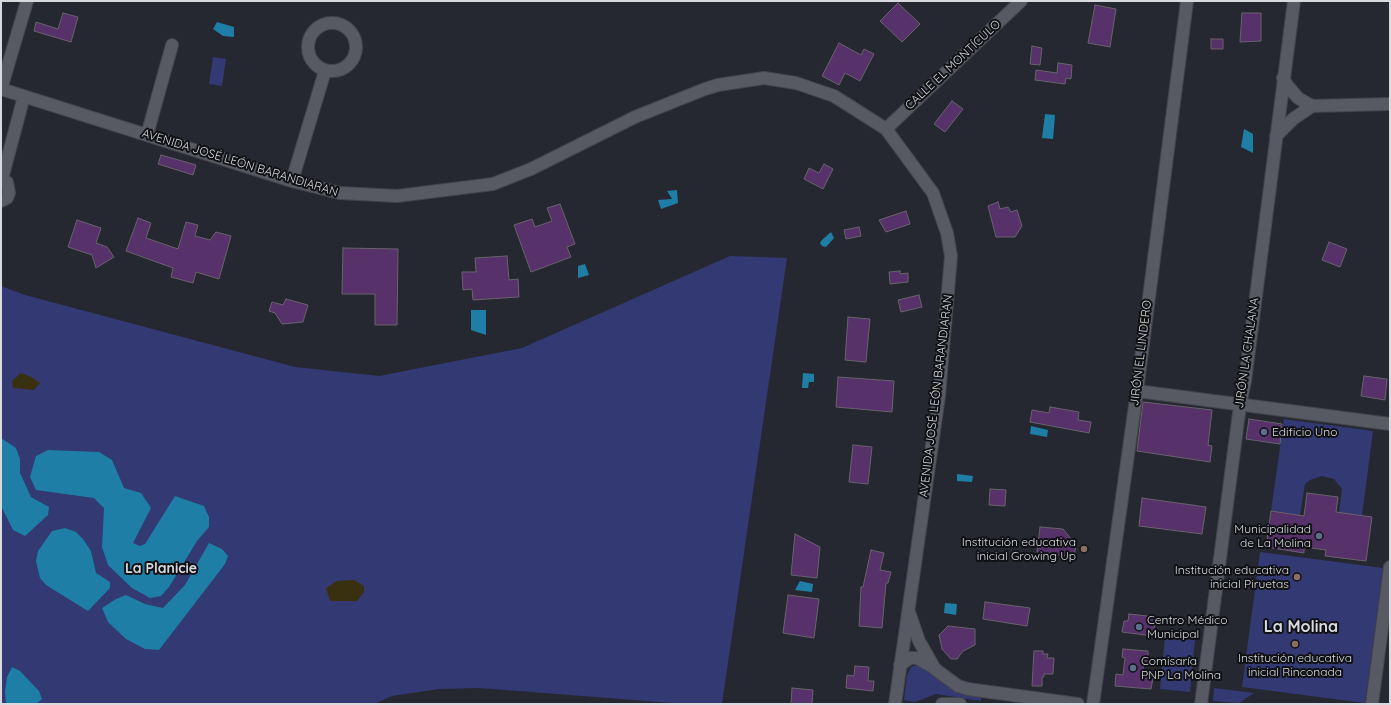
<!DOCTYPE html>
<meta charset="utf-8">
<style>
body{margin:0}
#map{position:relative;width:1391px;height:705px;overflow:hidden;background:#262831;font-family:Quicksand,sans-serif}
canvas{display:block}
.frame{position:absolute;inset:0;border:2px solid #d8dadf;pointer-events:none}
</style>
<div id="map">
<canvas width="1391" height="705"></canvas>
<div class="frame"></div>
</div>
<script>
const context = document.querySelector('canvas').getContext('2d');
context.lineJoin = 'round';
function paint(path, color) {
  context.fillStyle = color;
  context.fill(path, 'evenodd');
}
function poly(rows) {
  const path = new Path2D();
  for (const r of rows) {
    if (r.length === 3) {
      path.moveTo(r[0] + r[2], r[1]);
      path.arc(r[0], r[1], r[2], 0, 2 * Math.PI);
      continue;
    }
    path.moveTo(r[0], r[1]);
    for (let i = 2; i < r.length; i += 2) path.lineTo(r[i], r[i + 1]);
  }
  return path;
}
function trace(path, color, width, dash) {
  context.strokeStyle = color;
  context.lineWidth = width;
  context.lineCap = dash ? 'butt' : 'round';
  context.setLineDash(dash || []);
  context.stroke(path);
}
function label(font, color, halo, rows, align = 'center') {
  context.font = font + ' Quicksand,sans-serif';
  context.lineWidth = 4;
  context.setLineDash([]);
  context.textBaseline = 'middle';
  context.strokeStyle = halo;
  context.fillStyle = color;
  for (const [text, x, y, turn = 0] of rows) {
    context.save();
    context.translate(x, y);
    context.rotate((+turn || 0) * Math.PI / 180);
    context.textAlign = isNaN(turn) ? turn : align;
    if (halo) context.strokeText(text, 0, 0);
    context.fillText(text, 0, 0);
    context.restore();
  }
}
paint(poly([
 [213,57,226,59,222,86,209,84],
 [730,256,787,258,722,704,686,704,479,688,439,689,392,696,374,704,1,704,1,286,25,295,295,367,379,376,522,348],
 [1284,419,1373,431,1362,516,1338,520,1342,489,1334,479,1322,476,1310,480,1305,484,1300,515,1271,511],
 [1260,552,1383,568,1365,703,1242,687],
 [1165,637,1195,640,1190,692,1160,689],
 [917,665,929,671,947,686,981,695,981,701,936,694,915,702,904,700,907,675,911,667],
 [1214,688,1254,693,1239,703,1213,701]
]), '#323973');
paint(poly([
 [21,373,31,377,40,383,34,390,13,388,12,381],
 [354,580,364,586,364,592,357,601,330,601,326,588,337,581]
]), '#38300f');
paint(poly([
 [217,22,234,27,234,37,223,36,213,29],
 [1045,114,1055,115,1053,139,1042,138],
 [1244,129,1253,134,1253,153,1241,147],
 [677,190,678,203,661,209,658,200,672,199,667,191],
 [831,232,834,238,826,247,822,246,820,243,822,240],
 [585,264,589,275,578,278,578,266],
 [471,310,486,310,486,335,471,330],
 [803,373,814,374,814,382,809,382,808,388,802,388],
 [1031,426,1048,430,1047,437,1030,434],
 [1,438,16,448,20,459,20,473,31,497,49,507,48,515,25,536,13,530,1,506],
 [48,450,99,452,112,460,124,488,141,493,151,508,133,543,140,546,145,544,175,496,204,506,209,517,209,527,197,541,169,587,161,596,150,598,132,588,108,565,102,547,104,508,94,498,36,490,30,477,36,456],
 [957,474,973,476,972,482,957,481],
 [65,528,76,532,83,539,91,551,96,573,110,582,110,588,88,611,46,585,40,578,36,561,38,551,52,531],
 [209,543,222,549,228,556,225,564,159,650,145,649,126,639,108,622,102,608,116,599,126,595,145,604,163,608,185,585],
 [800,581,813,584,812,592,795,590],
 [945,603,957,604,956,615,944,613],
 [12,667,20,671,39,691,42,699,36,704,6,704,5,692,7,677]
]), '#1e7ea5');
const building = poly([
 [898,3,920,24,902,42,880,21,898,3],
 [1095,5,1116,9,1110,47,1088,43,1095,5],
 [63,13,78,17,71,42,34,31,36,22,58,29,63,13],
 [1242,13,1261,13,1261,41,1240,42,1242,13],
 [1211,39,1223,39,1223,49,1211,49,1211,39],
 [839,43,861,55,864,49,874,54,860,81,845,73,839,85,822,76,839,43],
 [1032,46,1042,48,1040,65,1030,64,1032,46],
 [1058,63,1072,65,1071,79,1066,78,1065,84,1035,80,1036,70,1057,73,1058,63],
 [952,101,963,109,945,132,934,124,952,101],
 [161,155,196,165,193,175,158,164,161,155],
 [824,164,833,169,823,189,804,179,809,168,819,173,824,164],
 [998,202,1000,209,1008,207,1011,212,1017,210,1022,226,1015,237,996,237,988,206,998,202],
 [560,204,575,244,567,247,571,257,531,272,514,225,532,219,535,227,552,221,547,208,560,204],
 [906,211,910,224,886,232,879,220,906,211],
 [138,218,151,223,146,238,178,249,186,222,198,225,195,236,210,240,216,232,231,236,219,279,196,272,193,283,171,277,173,268,126,251,138,218],
 [77,220,101,228,96,243,107,247,114,257,96,268,92,255,68,247,77,220],
 [859,227,861,236,846,239,844,230,859,227],
 [1329,242,1347,249,1340,267,1322,260,1329,242],
 [343,248,398,249,397,325,375,325,375,294,342,294,343,248],
 [507,256,509,280,518,279,519,297,473,300,472,289,463,290,462,272,476,272,475,258,507,256],
 [900,271,900,274,908,273,908,282,890,284,889,272,900,271],
 [919,295,922,307,901,312,898,300,919,295],
 [286,299,308,305,303,322,282,324,275,313,269,311,272,302,283,305,286,299],
 [848,317,870,319,866,362,845,360,848,317],
 [1364,376,1387,379,1385,400,1361,396,1364,376],
 [838,377,894,381,892,412,836,407,838,377],
 [1143,402,1212,410,1208,445,1212,446,1210,462,1137,451,1143,402],
 [1050,407,1079,412,1078,420,1091,422,1089,433,1030,422,1032,410,1049,413,1050,407],
 [1249,419,1282,424,1280,444,1246,439,1249,419],
 [853,445,872,447,868,484,849,482,853,445],
 [990,489,1006,490,1005,506,989,505,990,489],
 [1307,493,1338,497,1336,512,1372,517,1366,561,1325,556,1326,550,1304,547,1304,553,1266,547,1271,511,1304,516,1307,493],
 [1142,498,1206,507,1202,534,1139,526,1142,498],
 [1040,527,1063,529,1076,545,1074,557,1037,552,1040,527],
 [795,534,820,547,817,578,791,575,795,534],
 [871,550,884,553,880,570,891,572,888,583,886,583,882,628,859,626,861,587,863,587,871,550],
 [788,595,819,599,814,638,783,633,788,595],
 [985,602,1030,608,1027,626,983,619,985,602],
 [1129,614,1156,617,1153,636,1122,632,1124,621,1128,621,1129,614],
 [948,626,975,629,975,645,963,651,957,659,951,659,942,649,939,635,948,626],
 [1123,649,1148,651,1148,661,1144,661,1142,677,1153,678,1151,689,1115,686,1116,674,1123,675,1125,658,1122,657,1123,649],
 [1034,651,1043,651,1043,654,1048,654,1047,658,1054,658,1053,674,1044,674,1044,677,1042,677,1042,686,1032,686,1034,651],
 [855,666,869,667,868,681,874,681,873,691,846,688,847,675,854,676,855,666],
 [792,688,813,690,812,704,791,704,792,688]
]);
paint(building, '#57316a');
trace(building, '#68636c', 1);
const minor = poly([
 [332,47,24],
 [1283,78,1287,85,1298,98,1312,106,1390,104],
 [1,89,292,181,340,193,397,196,493,184,531,169,635,117,705,89,718,85,764,78,796,83,834,96,886,129,933,193,947,233,951,256,939,396,895,704],
 [1,89,27,1],
 [886,129,1021,1],
 [147,135,172,45],
 [1276,136,1293,119,1312,106],
 [1,179,7,182,9,193,7,198,1,201],
 [2,179,24,96],
 [292,181,325,71],
 [1137,391,1390,424],
 [909,612,919,641,935,669,958,686,968,689,1078,704],
 [900,665,910,658,917,658,933,667],
 [942,704,960,704],
 [1093,704,1137,391,1187,1],
 [1201,704,1240,405,1245,381,1294,1],
 [1372,704,1390,567]
]);
trace(minor, '#43454c', 14);
trace(minor, '#575a63', 12);
for (const [x, y, r, color] of [
 [1264,432,4,"#5c6f8a"],
 [1319,536,4,"#5c6f8a"],
 [1084,549,4,"#8d6e63"],
 [1297,577,4,"#8d6e63"],
 [1139,627,4,"#5c6f8a"],
 [1295,644,4,"#8d6e63"],
 [1133,668,4,"#5c6f8a"]
]) {
  const dot = new Path2D();
  dot.arc(x, y, r, 0, 2 * Math.PI);
  context.fillStyle = color;
  context.fill(dot);
  trace(dot, '#101115', 1.5);
}
label('12px', '#d8dadf', '#101115', [
 ["CALLE EL MONTÍCULO",953,65,-43],
 ["AVENIDA JOSÉ LEÓN BARANDIARAN",240,163,17],
 ["JIRÓN EL LINDERO",1141,353,-83],
 ["JIRÓN LA CHALANA",1247,353,-82],
 ["AVENIDA JOSÉ LEÓN BARANDIARAN",936,396,-83]
]);
label('12px', '#d8dadf', '#101115', [
 ["Edificio Uno",1272,432],
 ["Municipalidad",1311,529,"right"],
 ["de La Molina",1311,543,"right"],
 ["Institución educativa",1076,542,"right"],
 ["inicial Growing Up",1076,556,"right"],
 ["Institución educativa",1289,570,"right"],
 ["inicial Piruetas",1289,584,"right"],
 ["Centro Médico",1147,620],
 ["Municipal",1147,634],
 ["Institución educativa",1295,658,"center"],
 ["inicial Rinconada",1295,672,"center"],
 ["Comisaría",1141,661],
 ["PNP La Molina",1141,675]
], 'left');
label('bold 14px', '#d8dadf', '#101115', [
 ["La Planicie",161,569]
]);
label('bold 16px', '#d8dadf', '#101115', [
 ["La Molina",1301,627]
]);
</script>
